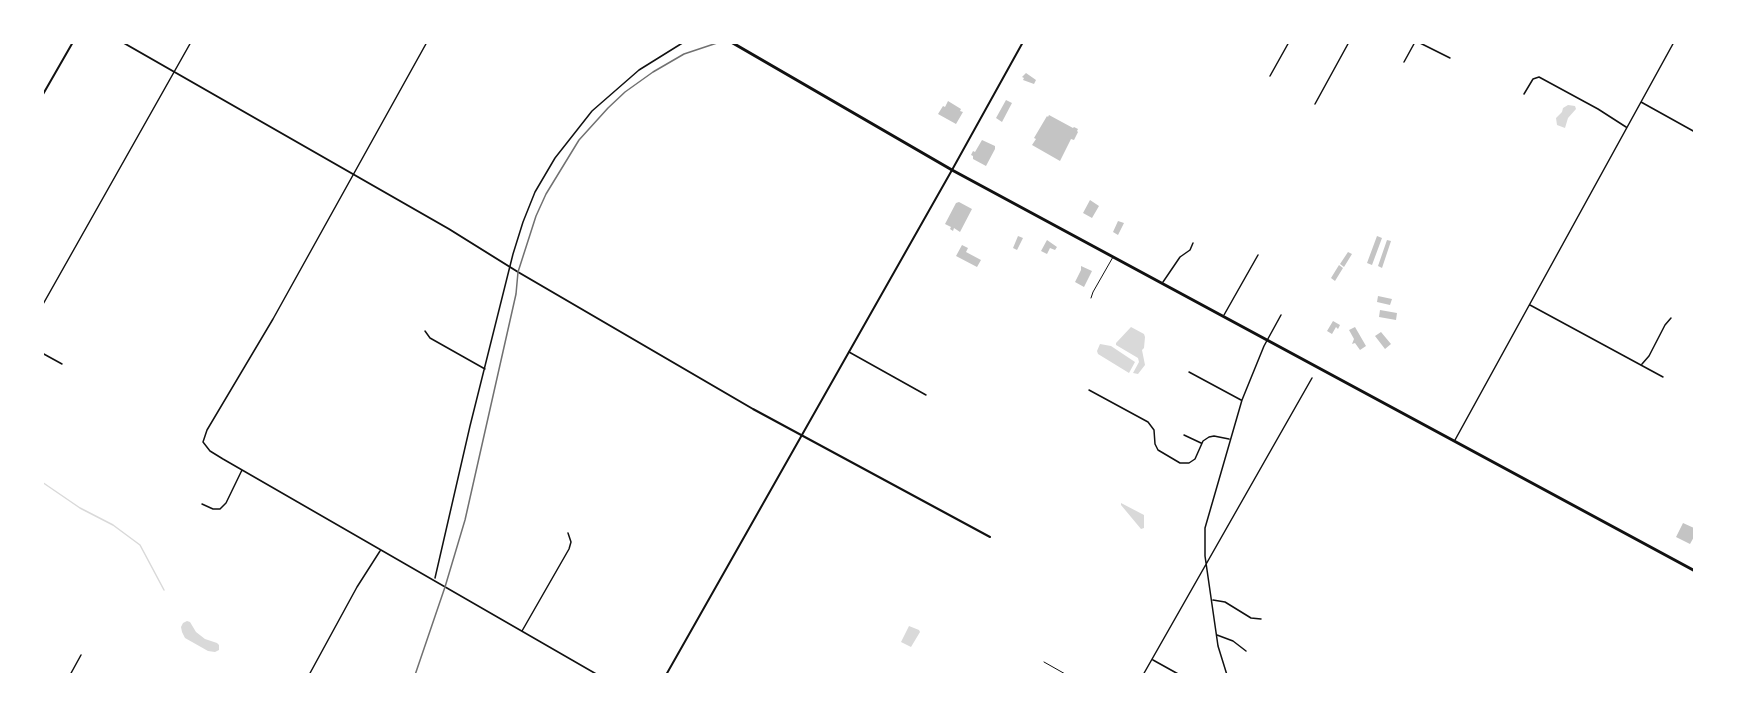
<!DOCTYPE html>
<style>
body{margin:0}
#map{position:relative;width:1737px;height:717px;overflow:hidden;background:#fff;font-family:Rubik,sans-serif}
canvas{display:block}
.frame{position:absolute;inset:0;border:44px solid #fff;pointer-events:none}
</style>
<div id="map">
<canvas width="1737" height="717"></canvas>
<div class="frame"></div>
</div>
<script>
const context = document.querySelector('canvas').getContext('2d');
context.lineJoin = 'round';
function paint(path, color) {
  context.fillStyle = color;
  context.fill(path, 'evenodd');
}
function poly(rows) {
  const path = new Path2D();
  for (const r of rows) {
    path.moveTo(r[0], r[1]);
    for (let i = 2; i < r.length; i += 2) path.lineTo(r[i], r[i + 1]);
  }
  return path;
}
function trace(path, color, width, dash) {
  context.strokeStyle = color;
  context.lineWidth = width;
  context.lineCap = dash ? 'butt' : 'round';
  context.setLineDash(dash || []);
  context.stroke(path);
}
paint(poly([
 [1568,105,1575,106,1576,109,1568,118,1565,128,1557,125,1556,118,1562,112,1563,108],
 [1131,327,1144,334,1145,337,1144,348,1142,350,1145,365,1138,374,1133,373,1139,362,1138,358,1116,345,1116,343],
 [1100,344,1111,346,1135,362,1129,373,1098,354,1097,351],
 [1121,503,1144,515,1144,528,1141,529,1121,505],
 [187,621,190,622,196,632,205,639,217,643,219,645,219,650,215,652,208,651,185,638,182,632,181,627,183,623],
 [909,626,919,630,920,632,911,647,901,642]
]), '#d9d9d9');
trace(poly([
 [42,482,80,508,113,525,140,545,164,590]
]), '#d9d9d9', 1.5);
paint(poly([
 [1026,73,1036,80,1034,84,1023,80,1024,78,1022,77],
 [1006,100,1012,103,1002,122,996,118],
 [948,101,961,109,960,111,963,112,956,124,938,114,943,106,945,107],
 [1049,115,1073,128,1074,127,1078,129,1077,131,1078,132,1074,140,1071,139,1060,161,1032,145,1036,139,1034,138,1047,116,1048,117],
 [982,140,995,146,995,149,986,166,973,159,973,156,971,155,973,151,975,152],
 [1090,200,1099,206,1092,218,1083,213],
 [959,202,972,209,960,232,954,228,953,231,950,229,951,227,945,224,956,203],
 [1118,221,1124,223,1118,235,1113,232],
 [1018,236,1023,238,1017,250,1013,248],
 [1377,236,1382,238,1372,265,1367,263],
 [1047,240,1057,247,1055,250,1050,248,1047,254,1041,251],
 [1387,240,1391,241,1382,268,1378,266],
 [962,245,968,248,966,252,981,260,977,267,956,256],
 [1348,252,1352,254,1344,267,1340,264],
 [1339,265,1343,268,1335,281,1331,278],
 [1081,266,1092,271,1084,287,1075,282,1081,270],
 [1378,296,1392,299,1390,305,1377,302],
 [1380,310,1397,313,1396,320,1379,317],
 [1333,321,1340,325,1338,329,1336,327,1332,334,1327,331],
 [1355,327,1366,346,1360,350,1355,343,1352,344,1354,339,1349,330],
 [1381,332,1391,344,1385,349,1375,336],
 [1683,523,1694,528,1693,530,1695,531,1695,535,1690,544,1676,537]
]), '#c4c4c4');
trace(poly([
 [1091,298,1093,292,1113,257],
 [1044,662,1067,675]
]), '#111', 1);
trace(poly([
 [427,42,273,319,207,430,203,442,210,451,223,459,598,675],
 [1418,42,1450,58],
 [1404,62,1415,42],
 [1270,76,1289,42],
 [1524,94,1533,79,1539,77,1598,109,1626,127],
 [1641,102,1695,132],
 [1315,104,1349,42],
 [1163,282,1180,257,1190,250,1193,243],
 [1530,305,1663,377],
 [42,306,191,42],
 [1224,315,1258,255],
 [425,331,430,338,485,369],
 [849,352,926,395],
 [42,353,62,364],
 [1642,364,1649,356,1665,325,1671,318],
 [1189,372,1241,400],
 [1089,390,1148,422,1154,430,1155,444,1158,450,1180,463,1189,463,1195,459,1203,441,1209,437,1214,436,1229,439],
 [1184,435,1201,443],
 [1455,440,1674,42],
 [202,504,213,509,220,509,226,503,242,470],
 [435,578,470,426,513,254,523,222,535,192,555,158,592,111,639,70,684,42],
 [1213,600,1225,602,1251,618,1261,619],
 [522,631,569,549,571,542,568,533],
 [1217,635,1233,641,1246,651],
 [1153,660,1180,675],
 [70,675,81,655],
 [309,675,357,587,380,551],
 [1143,675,1312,378],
 [1227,675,1218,646,1205,556,1205,528,1242,400,1264,346,1281,315]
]), '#111', 1.5);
trace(poly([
 [122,42,449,229,518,272,753,409,990,537],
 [42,96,73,42]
]), '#111', 2);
trace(poly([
 [666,675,952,170,1023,42]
]), '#111', 2);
trace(poly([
 [731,42,952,170,1695,571]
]), '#111', 3);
trace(poly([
 [415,675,445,587,465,520,516,294,518,272,536,216,546,194,579,140,608,108,625,92,653,72,684,54,720,42]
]), '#707070', 1.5);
</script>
